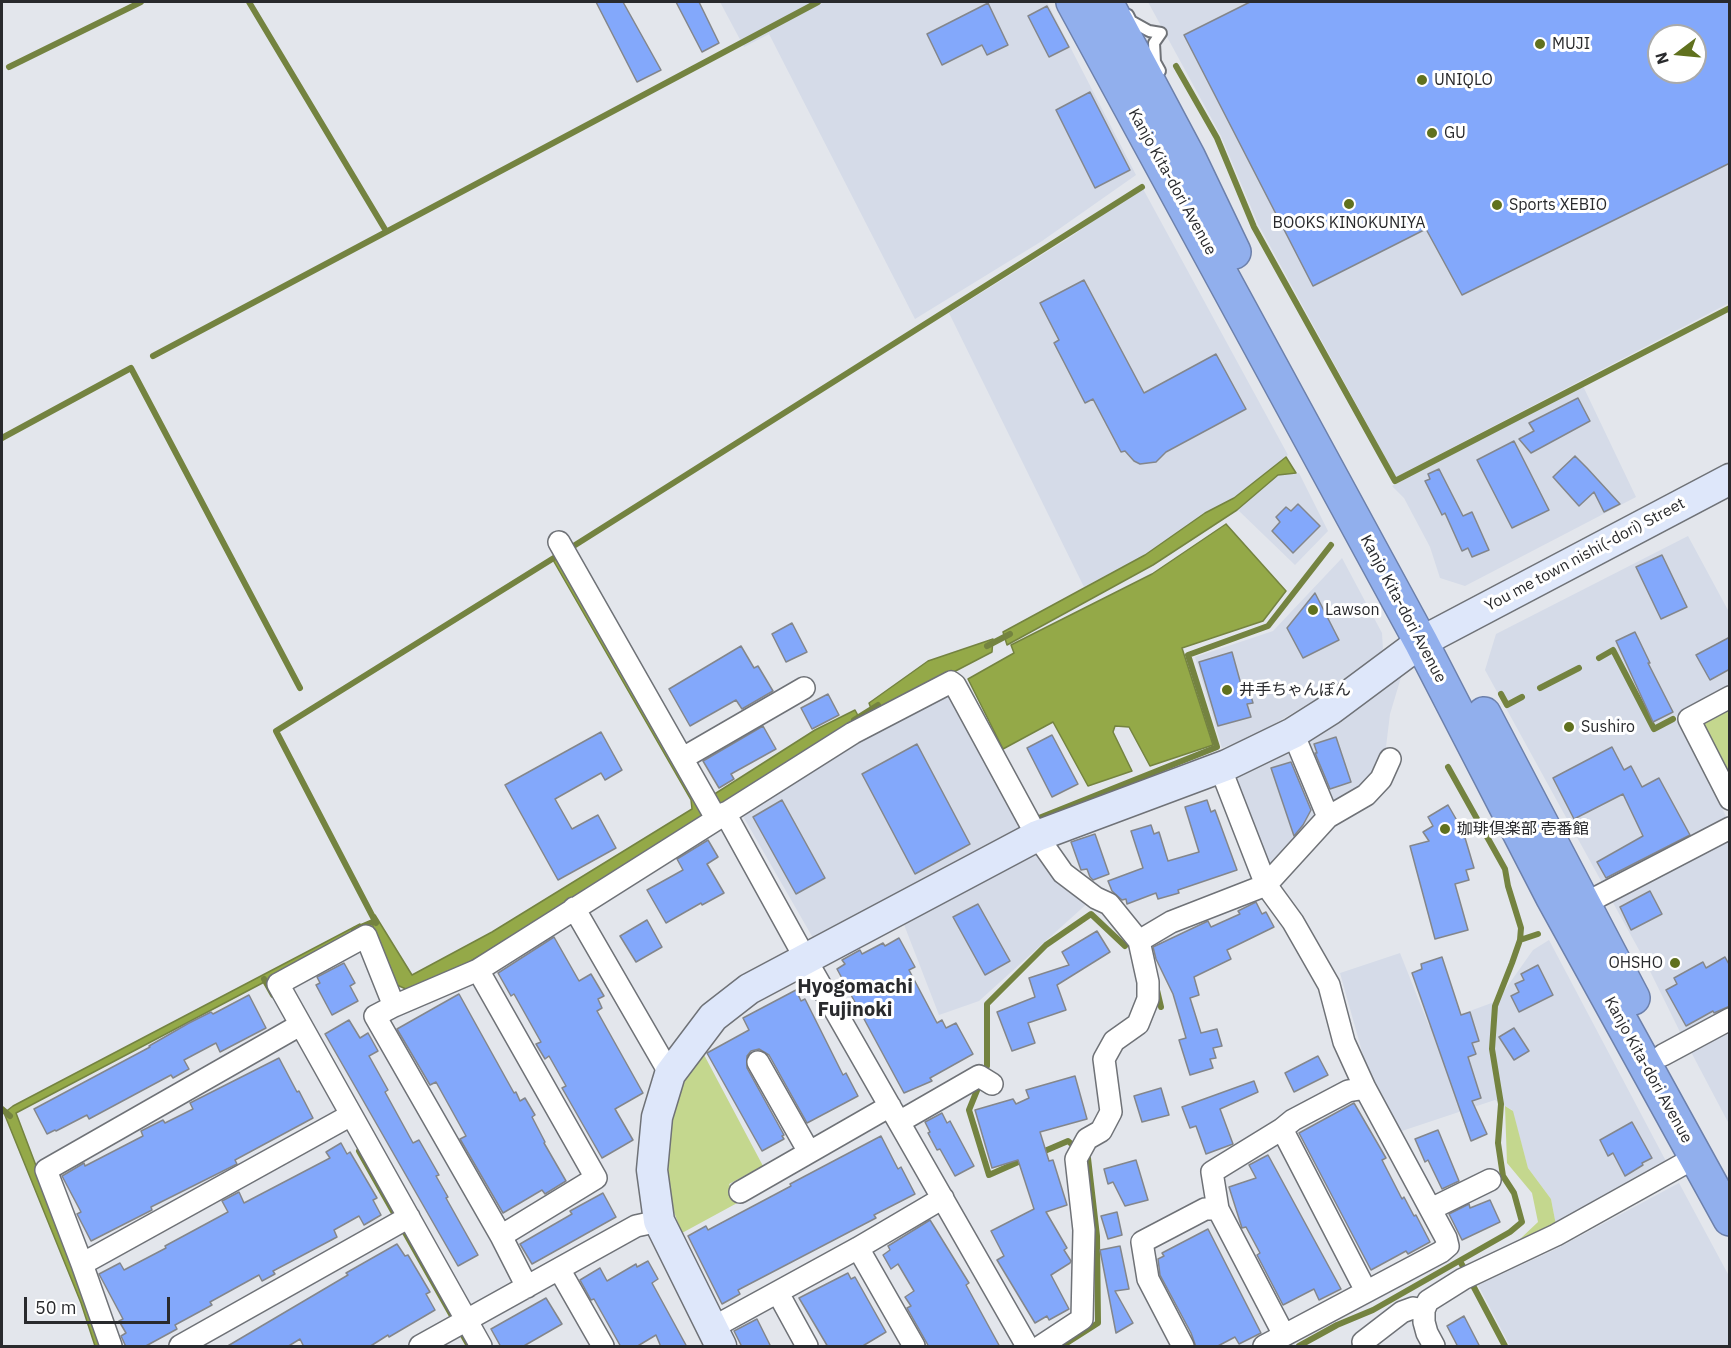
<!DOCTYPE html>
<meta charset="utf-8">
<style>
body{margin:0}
#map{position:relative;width:1731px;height:1348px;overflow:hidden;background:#e3e6ec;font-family:"IBM Plex Sans",sans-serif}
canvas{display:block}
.frame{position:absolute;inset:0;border:3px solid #292a2d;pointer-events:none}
.north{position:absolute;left:1647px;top:24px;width:60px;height:60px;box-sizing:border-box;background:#fff;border:2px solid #a9aaab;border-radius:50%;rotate:254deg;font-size:16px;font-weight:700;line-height:24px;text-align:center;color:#292a2d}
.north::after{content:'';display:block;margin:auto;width:21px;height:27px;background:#60711e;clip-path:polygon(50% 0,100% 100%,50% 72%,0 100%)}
.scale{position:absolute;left:24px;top:1297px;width:146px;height:27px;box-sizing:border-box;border:3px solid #292a2d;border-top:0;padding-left:8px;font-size:18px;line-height:21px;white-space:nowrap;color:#292a2d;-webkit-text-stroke:4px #fff;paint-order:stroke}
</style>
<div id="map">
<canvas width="1731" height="1348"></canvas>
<div class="frame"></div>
<div class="north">N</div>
<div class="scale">50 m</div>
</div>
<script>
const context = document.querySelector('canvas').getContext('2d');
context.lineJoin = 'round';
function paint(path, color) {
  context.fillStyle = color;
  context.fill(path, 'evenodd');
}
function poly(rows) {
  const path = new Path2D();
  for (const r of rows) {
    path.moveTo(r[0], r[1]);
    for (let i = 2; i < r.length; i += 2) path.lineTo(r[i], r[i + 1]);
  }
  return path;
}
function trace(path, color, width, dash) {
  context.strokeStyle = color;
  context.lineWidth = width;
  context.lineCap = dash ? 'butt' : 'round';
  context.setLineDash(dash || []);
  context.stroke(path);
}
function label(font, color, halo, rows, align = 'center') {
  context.font = font + ' "IBM Plex Sans","Noto Sans JP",sans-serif';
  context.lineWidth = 6;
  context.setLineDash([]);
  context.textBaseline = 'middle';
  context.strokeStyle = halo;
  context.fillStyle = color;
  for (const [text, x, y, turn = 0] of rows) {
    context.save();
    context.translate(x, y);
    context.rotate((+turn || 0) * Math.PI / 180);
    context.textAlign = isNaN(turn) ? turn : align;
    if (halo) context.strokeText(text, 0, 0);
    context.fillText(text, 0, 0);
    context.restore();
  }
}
paint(poly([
 [720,2,1047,2,1136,175,1042,241,915,319,769,34,744,47],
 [1148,2,1729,2,1729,303,1396,477,1258,224,1221,136],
 [1659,36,1695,36,1695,72,1659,72],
 [1142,187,1288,455,1234,498,1205,513,1145,555,1084,587,949,313,1069,238],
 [1583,386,1636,497,1465,586,1440,578,1430,547,1404,498,1392,486],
 [1299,473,1328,531,1295,565,1238,510,1278,475],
 [1688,536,1729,612,1729,688,1675,717,1729,822,1729,1012,1683,1038,1644,959,1485,670,1496,634],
 [1342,558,1382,633,1383,650,1368,664,1315,700,1250,738,1222,748,1195,657,1273,631],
 [1402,674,1390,714,1385,755,1376,775,1277,865,1264,869,1231,775],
 [949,690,1021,827,813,938,740,811],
 [1040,850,1090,901,979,1001,939,1015,903,922],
 [1549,940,1668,1165,1556,1225,1551,1199,1528,1168,1512,1110,1495,1100,1399,1132,1368,1073,1340,973,1400,953,1429,1026,1497,1001,1533,950],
 [1729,1029,1729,1124,1690,1050],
 [1679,1183,1729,1276,1729,1346,1510,1346,1478,1285,1554,1250]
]), '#d5dbe8');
paint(poly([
 [1729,707,1729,778,1700,722],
 [702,1051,763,1166,729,1184,739,1202,682,1233,670,1202,667,1171,669,1138,676,1100,690,1070],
 [1505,1106,1513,1111,1528,1168,1551,1199,1556,1225,1520,1239,1538,1222,1532,1193,1507,1163]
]), '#c4d78e');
const water = poly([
 [1286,457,1296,473,1278,475,1237,510,1153,565,1007,645,1003,632,1145,555,1205,513,1234,498,1286,457],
 [1226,524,1286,591,1263,621,1182,648,1213,745,1150,766,1129,727,1115,726,1113,732,1132,771,1088,786,1053,722,1003,749,968,679,1014,653,1011,645,1152,574,1226,524],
 [557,556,706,818,466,964,439,978,408,990,397,985,373,927,372,918,375,915,412,975,492,932,692,809,691,800,553,560,557,556],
 [993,639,992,652,873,714,869,703,928,661,993,639],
 [855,710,862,723,721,809,713,795,815,730,855,710],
 [360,924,363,930,16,1113,87,1300,102,1346,95,1346,81,1303,4,1113,13,1106,360,924]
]);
paint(water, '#94a948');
trace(water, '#748340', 1.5);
trace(poly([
 [249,2,386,231],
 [1176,66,1217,138,1254,227,1395,481,1730,308],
 [9,67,141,2],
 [153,356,818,2],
 [2,438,131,368,300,688],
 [572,547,1142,187],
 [987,646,1010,634],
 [1599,658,1613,650,1654,729,1673,719],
 [1540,688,1579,668],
 [1501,694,1507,705,1522,697],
 [854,720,878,705],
 [1039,818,1217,747,1188,655,1268,626,1331,545],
 [375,921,276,731,557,556],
 [354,930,375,921,376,923],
 [1520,940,1538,934],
 [264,979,273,995],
 [1157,990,1161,1007],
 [984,1074,987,1066,987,1004,1046,945,1091,914,1125,946],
 [980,1083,969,1110,989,1175,1025,1159],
 [2,1109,10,1116],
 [359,1151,469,1346],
 [1040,1153,1068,1141,1088,1158,1097,1236,1098,1323,1062,1346],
 [1460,1261,1505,1346],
 [1299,1346,1337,1325,1373,1310,1510,1232,1522,1222,1514,1193,1503,1176,1498,1143,1501,1104,1492,1049,1495,1006,1512,963,1520,940,1521,928,1508,886,1505,869,1448,767]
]), '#748340', 6);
const building = poly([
 [596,2,623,2,661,70,637,82,596,2],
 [676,2,699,2,719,43,702,52,676,2],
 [1250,2,1730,2,1730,163,1462,295,1426,229,1313,286,1184,35,1250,2],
 [1659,36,1695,36,1695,72,1659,72,1659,36],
 [988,3,1008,45,987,55,982,45,942,65,927,34,988,3],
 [1047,6,1069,47,1049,57,1028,16,1047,6],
 [1090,92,1130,170,1095,188,1056,110,1090,92],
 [1084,280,1144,393,1216,354,1246,409,1166,452,1156,462,1140,464,1134,461,1125,451,1121,452,1093,399,1085,403,1054,343,1059,340,1040,303,1084,280],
 [1578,398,1590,421,1531,453,1519,439,1534,431,1529,423,1578,398],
 [1514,441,1549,510,1512,528,1477,460,1514,441],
 [1575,456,1587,468,1620,504,1604,512,1594,492,1579,506,1553,477,1575,456],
 [1439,469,1463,516,1472,512,1489,550,1472,557,1468,548,1462,551,1445,513,1442,515,1425,481,1430,479,1428,474,1439,469],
 [1298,504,1320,526,1293,553,1272,531,1280,522,1276,517,1286,507,1291,511,1298,504],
 [1662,555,1687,607,1661,619,1636,567,1662,555],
 [1315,593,1339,640,1303,658,1287,628,1315,593],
 [792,623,807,652,786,662,772,634,792,623],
 [1635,632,1650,663,1648,663,1673,712,1653,722,1616,641,1635,632],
 [1730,637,1730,669,1710,680,1696,655,1730,637],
 [741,646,754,668,758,666,773,691,742,709,736,700,690,726,669,689,741,646],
 [1232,652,1242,688,1248,686,1253,703,1247,704,1251,717,1218,726,1199,662,1232,652],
 [828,694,839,715,812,729,801,708,828,694],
 [763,726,776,749,731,774,734,779,719,788,703,761,763,726],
 [601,732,622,770,605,780,601,773,555,799,572,829,598,815,616,848,558,880,505,785,601,732],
 [1052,735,1078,784,1052,797,1027,748,1052,735],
 [1336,737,1351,782,1330,789,1315,753,1317,753,1314,744,1336,737],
 [917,744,970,844,915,874,862,774,917,744],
 [1612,747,1624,770,1631,766,1642,787,1659,778,1690,835,1606,878,1597,862,1643,836,1623,794,1574,819,1553,778,1612,747],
 [1291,762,1311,810,1303,825,1294,836,1271,768,1291,762],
 [782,800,825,878,796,894,753,817,782,800],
 [1207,800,1211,812,1215,810,1237,870,1178,890,1179,893,1158,899,1156,893,1127,904,1126,899,1122,900,1112,891,1108,881,1143,868,1131,831,1151,825,1154,834,1159,832,1168,861,1199,852,1185,807,1207,800],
 [1448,805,1463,831,1474,868,1466,870,1469,880,1455,884,1468,930,1435,939,1410,846,1429,841,1423,832,1433,826,1428,817,1448,805],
 [1095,834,1109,874,1093,880,1090,877,1087,869,1081,870,1071,842,1095,834],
 [708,840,718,857,707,864,724,893,702,905,701,903,666,923,647,890,683,870,677,859,708,840],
 [1650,891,1662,914,1631,930,1620,907,1650,891],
 [1256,902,1262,914,1266,912,1274,927,1227,950,1231,959,1194,977,1199,995,1190,998,1201,1033,1217,1029,1222,1046,1213,1048,1216,1058,1210,1059,1213,1068,1190,1075,1179,1040,1186,1038,1173,994,1156,959,1153,947,1208,921,1211,927,1240,914,1238,911,1256,902],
 [978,904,1010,961,985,975,953,917,978,904],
 [647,920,662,947,636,962,620,936,647,920],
 [1097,931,1110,952,1057,985,1066,1010,1028,1023,1035,1043,1012,1051,997,1012,1035,997,1029,978,1069,965,1062,952,1097,931],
 [554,937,579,981,591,974,604,996,598,999,602,1008,597,1011,643,1093,615,1109,633,1140,602,1158,562,1088,566,1086,549,1056,545,1059,536,1044,541,1042,514,994,511,996,498,973,554,937],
 [899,938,915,967,909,970,937,1023,942,1020,946,1028,956,1023,973,1054,930,1078,932,1081,904,1093,837,969,845,964,842,960,860,950,862,954,883,943,885,946,899,938],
 [1442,957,1461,1015,1470,1012,1479,1041,1472,1043,1476,1054,1468,1057,1481,1098,1472,1101,1487,1134,1471,1141,1412,973,1422,969,1421,964,1442,957],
 [1725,957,1730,966,1730,1006,1714,1013,1713,1011,1686,1026,1666,990,1677,984,1674,978,1703,962,1706,968,1725,957],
 [344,963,355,983,350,986,358,1001,332,1015,316,985,320,983,317,977,344,963],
 [1538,965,1553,995,1519,1012,1511,996,1519,992,1515,984,1524,980,1521,974,1538,965],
 [796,990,801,1001,805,999,843,1075,846,1073,858,1096,807,1123,769,1055,759,1049,751,1051,747,1056,747,1068,784,1135,782,1136,784,1139,762,1151,707,1053,749,1030,743,1018,796,990],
 [459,994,514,1093,516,1092,520,1101,525,1098,535,1115,532,1117,545,1142,544,1143,566,1181,545,1194,542,1190,503,1213,460,1139,466,1136,436,1082,430,1085,397,1029,459,994],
 [249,995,266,1028,220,1052,216,1043,184,1060,189,1069,173,1078,171,1075,89,1119,87,1115,56,1131,55,1130,47,1134,34,1109,150,1047,149,1046,189,1023,211,1012,213,1014,249,995],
 [349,1020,360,1038,368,1033,378,1051,369,1056,388,1090,385,1092,413,1143,419,1140,439,1175,436,1176,448,1197,446,1198,478,1255,458,1266,325,1034,349,1020],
 [1514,1028,1529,1051,1514,1060,1499,1037,1514,1028],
 [1318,1056,1328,1075,1294,1092,1285,1073,1318,1056],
 [279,1058,297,1092,299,1091,313,1118,235,1160,237,1164,151,1207,152,1210,91,1241,77,1214,81,1212,62,1176,84,1163,85,1166,143,1136,141,1131,163,1120,165,1123,193,1109,190,1103,279,1058],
 [1075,1076,1087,1119,1040,1132,1049,1161,1053,1160,1067,1205,1046,1212,1067,1248,1064,1250,1071,1261,1070,1263,1051,1275,1069,1309,1049,1320,1047,1316,1035,1323,997,1260,1004,1256,991,1231,1034,1209,1018,1160,992,1168,975,1110,1013,1099,1016,1104,1029,1098,1026,1090,1075,1076],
 [1254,1081,1258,1092,1220,1109,1233,1144,1206,1154,1196,1126,1190,1128,1182,1107,1254,1081],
 [1161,1088,1169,1115,1142,1122,1134,1096,1161,1088],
 [1354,1103,1386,1158,1382,1160,1402,1199,1404,1197,1414,1216,1416,1215,1430,1242,1408,1254,1406,1251,1371,1270,1299,1133,1354,1103],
 [942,1113,947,1123,950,1121,974,1166,955,1176,940,1149,937,1150,928,1133,930,1132,925,1122,942,1113],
 [1632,1122,1652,1158,1642,1163,1643,1165,1625,1176,1613,1153,1608,1156,1600,1140,1632,1122],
 [1438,1130,1459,1181,1442,1189,1428,1160,1425,1162,1415,1139,1438,1130],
 [881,1136,898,1169,901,1167,915,1194,874,1215,876,1218,738,1290,740,1294,722,1304,688,1236,706,1226,708,1230,791,1186,790,1184,881,1136],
 [341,1143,347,1154,350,1152,377,1198,373,1200,381,1215,364,1225,359,1216,334,1230,337,1237,273,1271,275,1274,262,1281,259,1275,210,1302,212,1305,175,1325,177,1329,144,1347,126,1347,121,1336,126,1333,119,1321,123,1319,99,1274,120,1263,124,1270,166,1248,165,1246,228,1212,222,1201,239,1192,244,1203,330,1158,326,1152,341,1143],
 [1268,1155,1341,1289,1319,1300,1314,1289,1283,1305,1257,1255,1260,1253,1246,1227,1242,1228,1229,1187,1256,1178,1249,1165,1268,1155],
 [1136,1160,1148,1200,1125,1206,1113,1182,1108,1184,1104,1169,1136,1160],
 [603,1193,616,1217,532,1264,520,1244,572,1214,570,1211,603,1193],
 [1490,1200,1500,1222,1462,1240,1449,1214,1469,1204,1470,1208,1490,1200],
 [1117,1212,1122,1235,1108,1239,1101,1216,1117,1212],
 [930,1220,969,1283,966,1285,1000,1347,929,1347,907,1308,911,1306,905,1297,914,1291,898,1264,891,1269,883,1255,890,1250,888,1246,930,1220],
 [1208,1229,1261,1333,1239,1344,1235,1337,1216,1347,1196,1347,1191,1333,1160,1275,1158,1259,1164,1256,1162,1253,1208,1229],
 [397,1244,405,1256,408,1255,430,1292,426,1294,435,1310,389,1337,388,1335,369,1347,304,1347,300,1339,287,1347,226,1347,348,1275,346,1273,397,1244],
 [1120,1246,1129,1289,1115,1291,1133,1323,1116,1333,1100,1250,1120,1246],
 [648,1261,658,1279,652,1283,687,1347,661,1347,656,1335,636,1347,621,1347,594,1299,591,1300,580,1280,600,1268,607,1281,636,1264,637,1267,648,1261],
 [848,1273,851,1279,855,1277,886,1332,861,1347,828,1347,799,1298,848,1273],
 [546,1298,562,1324,522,1347,501,1347,491,1329,546,1298],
 [1464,1316,1480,1347,1458,1347,1447,1326,1464,1316],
 [757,1319,771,1347,742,1347,734,1331,757,1319]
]);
paint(building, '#83a8fb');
trace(building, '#83868b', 1.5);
const lane = poly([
 [1128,15,1131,21,1149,31,1161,33,1154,43,1155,62,1160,71]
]);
const street = poly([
 [559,542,716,818],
 [1730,697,1689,719,1730,799],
 [1293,733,1328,817],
 [683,758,804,688],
 [1220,767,1266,885,1293,922,1329,985,1344,1042,1365,1088,1446,1238,1448,1246,1441,1252,1264,1346],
 [725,813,805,958,1027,1346],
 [1584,904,1730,828],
 [574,908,670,1074],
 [478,970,596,1178,501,1236],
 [394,1006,375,1016,501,1236,527,1287],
 [1663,1055,1730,1019],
 [758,1062,809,1152],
 [899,1122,979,1076,992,1084],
 [1282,1129,1366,1291],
 [740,1192,890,1106],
 [1431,1209,1490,1180],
 [858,1248,914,1346],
 [82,1264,351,1115],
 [559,1269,603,1346],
 [778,1293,807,1346],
 [712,1328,858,1248,943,1198],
 [1284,1335,1218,1209,1212,1172,1282,1129,1293,1120,1348,1091,1365,1088],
 [1363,1342,1402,1312,1413,1308,1424,1310],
 [111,1346,82,1264,46,1170,300,1025],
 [180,1346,409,1217],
 [420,1346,636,1226,659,1221],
 [481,1346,278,984,366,936,394,1006,478,970,853,733,951,682,955,685,1037,836,1063,873,1096,898,1109,904,1139,941],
 [1041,1346,1082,1319,1084,1230,1076,1159,1087,1139,1101,1131,1111,1112,1104,1059,1114,1041,1138,1024,1148,999,1148,982,1139,941,1171,922,1266,885,1328,817,1366,795,1381,779,1390,759],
 [1183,1346,1148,1279,1142,1242,1205,1209,1218,1209],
 [1434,1346,1427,1333,1424,1322,1424,1310,1428,1301,1463,1279,1556,1235,1696,1157]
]);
const secondary = poly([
 [721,1346,659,1221,652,1170,657,1117,670,1074,713,1017,749,989,1037,836,1227,765,1293,733,1331,709,1421,642,1730,479]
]);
const highway = poly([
 [1073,2,1421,642,1552,896,1730,1219],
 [1106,2,1189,158,1234,252],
 [1484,714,1633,998]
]);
trace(lane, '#6f7277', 14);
trace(street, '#6f7277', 24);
trace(secondary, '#6f7277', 33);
trace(highway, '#6d80aa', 36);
trace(lane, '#fff', 10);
trace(street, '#fff', 21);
trace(secondary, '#dee7fa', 30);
trace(highway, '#91afed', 33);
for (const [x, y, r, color] of [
 [1540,44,6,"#60711e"],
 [1422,80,6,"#60711e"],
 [1432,133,6,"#60711e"],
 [1349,204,6,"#60711e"],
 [1497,205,6,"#60711e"],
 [1313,610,6,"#60711e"],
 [1227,690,6,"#60711e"],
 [1569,727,6,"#60711e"],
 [1445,829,6,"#60711e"],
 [1675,963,6,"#60711e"]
]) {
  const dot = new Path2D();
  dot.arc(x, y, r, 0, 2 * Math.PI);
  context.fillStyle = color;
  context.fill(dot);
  trace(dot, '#fff', 2);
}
label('16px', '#292a2d', '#fff', [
 ["MUJI",1552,44],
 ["UNIQLO",1434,80],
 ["GU",1444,133],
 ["Sports XEBIO",1509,205],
 ["BOOKS KINOKUNIYA",1349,223,"center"],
 ["Lawson",1325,610],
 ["井手ちゃんぽん",1239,690],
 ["Sushiro",1581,727],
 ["珈琲倶楽部 壱番館",1457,829],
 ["OHSHO",1663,963,"right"]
], 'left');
label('16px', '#292a2d', '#fff', [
 ["Kanjo Kita-dori Avenue",1172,182,61],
 ["You me town nishi(-dori) Street",1585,555,-28],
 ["Kanjo Kita-dori Avenue",1403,609,62],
 ["Kanjo Kita-dori Avenue",1648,1070,61]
]);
label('bold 20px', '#292a2d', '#fff', [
 ["Hyogomachi",855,987],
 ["Fujinoki",855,1010]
]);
</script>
